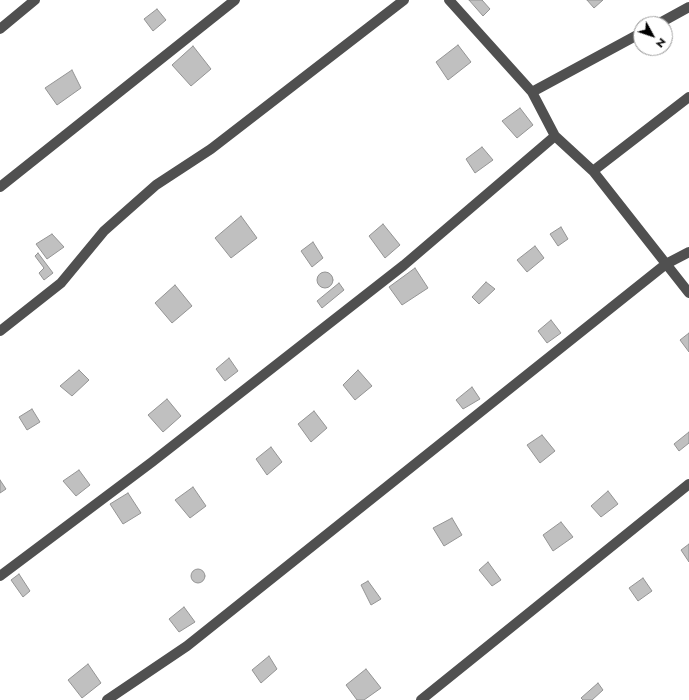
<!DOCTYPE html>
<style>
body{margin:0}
#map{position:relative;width:689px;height:700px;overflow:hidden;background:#fff;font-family:Jost,sans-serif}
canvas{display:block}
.north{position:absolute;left:633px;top:16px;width:40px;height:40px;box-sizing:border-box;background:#fff;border:1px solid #999;border-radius:50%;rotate:130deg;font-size:11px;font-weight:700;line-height:16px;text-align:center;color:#000}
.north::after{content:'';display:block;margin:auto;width:14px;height:18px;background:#000;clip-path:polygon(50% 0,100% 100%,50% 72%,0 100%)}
</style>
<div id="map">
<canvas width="689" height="700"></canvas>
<div class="north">N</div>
</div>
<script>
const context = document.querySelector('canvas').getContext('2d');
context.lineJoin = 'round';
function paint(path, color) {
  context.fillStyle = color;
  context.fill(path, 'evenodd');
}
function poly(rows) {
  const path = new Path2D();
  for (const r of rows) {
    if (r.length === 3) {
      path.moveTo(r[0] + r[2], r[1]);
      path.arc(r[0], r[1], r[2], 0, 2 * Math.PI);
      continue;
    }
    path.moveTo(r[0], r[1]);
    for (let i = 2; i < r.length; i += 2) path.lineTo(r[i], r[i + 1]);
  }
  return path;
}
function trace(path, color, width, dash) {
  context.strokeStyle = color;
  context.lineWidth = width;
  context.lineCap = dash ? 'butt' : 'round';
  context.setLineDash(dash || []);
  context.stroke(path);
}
const building = poly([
 [469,0,482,0,490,9,483,16,469,0],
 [587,0,603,0,594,8,587,0],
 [157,9,166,20,153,31,144,19,157,9],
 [458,45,471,62,448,80,436,62,458,45],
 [193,46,211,69,191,86,172,65,193,46],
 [72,70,81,88,57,105,45,88,72,70],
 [520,108,533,125,517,138,502,121,520,108],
 [482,147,493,160,475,173,466,159,482,147],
 [241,216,257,238,231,258,215,238,241,216],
 [383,224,400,245,385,258,369,236,383,224],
 [561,227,568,239,558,246,550,234,561,227],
 [52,234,64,247,47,259,36,244,52,234],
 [313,242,323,258,312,267,301,251,313,242],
 [535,246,544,258,527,272,517,260,535,246],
 [38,253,53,273,44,280,39,273,44,268,35,256,38,253],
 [415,268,428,288,402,305,389,287,415,268],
 [325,280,8],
 [486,282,495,289,479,304,472,297,486,282],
 [339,283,344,290,322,308,317,301,339,283],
 [175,285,192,306,172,323,155,303,175,285],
 [551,320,561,333,547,343,538,331,551,320],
 [689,333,689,352,680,340,689,333],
 [229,358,238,371,225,381,216,369,229,358],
 [79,370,89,380,72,396,60,386,79,370],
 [358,370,372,386,355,400,343,385,358,370],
 [472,387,480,399,463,409,456,400,472,387],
 [167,399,181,416,163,432,148,415,167,399],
 [32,409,40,422,27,430,19,417,32,409],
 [314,411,327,428,311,442,298,424,314,411],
 [689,432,689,443,679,451,674,444,689,432],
 [542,435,555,451,540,463,527,445,542,435],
 [271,447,282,462,267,475,256,459,271,447],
 [79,470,90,485,76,496,63,481,79,470],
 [0,480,6,489,0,493,0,480],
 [193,487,206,506,190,518,175,500,193,487],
 [608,491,618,504,601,517,591,506,608,491],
 [128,493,141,513,123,524,110,504,128,493],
 [452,518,462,535,444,546,433,528,452,518],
 [561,522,573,537,553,551,543,535,561,522],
 [689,544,689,562,681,550,689,544],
 [488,562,501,580,492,586,479,570,488,562],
 [198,576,7],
 [19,574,30,591,23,597,11,580,19,574],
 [643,578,652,591,638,601,629,588,643,578],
 [368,581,381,599,371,605,361,585,368,581],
 [184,607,195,622,179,632,169,619,184,607],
 [269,656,277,669,261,683,252,670,269,656],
 [88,664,101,683,82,698,68,680,88,664],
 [366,669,381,688,364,700,357,700,346,685,366,669],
 [598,683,603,690,592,700,583,700,581,698,598,683]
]);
paint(building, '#c0c0c0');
trace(building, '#949494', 1);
trace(poly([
 [449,0,532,92,555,136,593,171,689,293],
 [658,24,689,7],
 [0,29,35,0],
 [532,92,641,33],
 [593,171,689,97],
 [0,187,235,0],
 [0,331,61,283,104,231,156,185,211,149,404,0],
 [0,576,152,462,404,265,555,136],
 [107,700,187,646,666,264,689,252],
 [421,700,689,484]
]), '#505050', 10);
</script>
